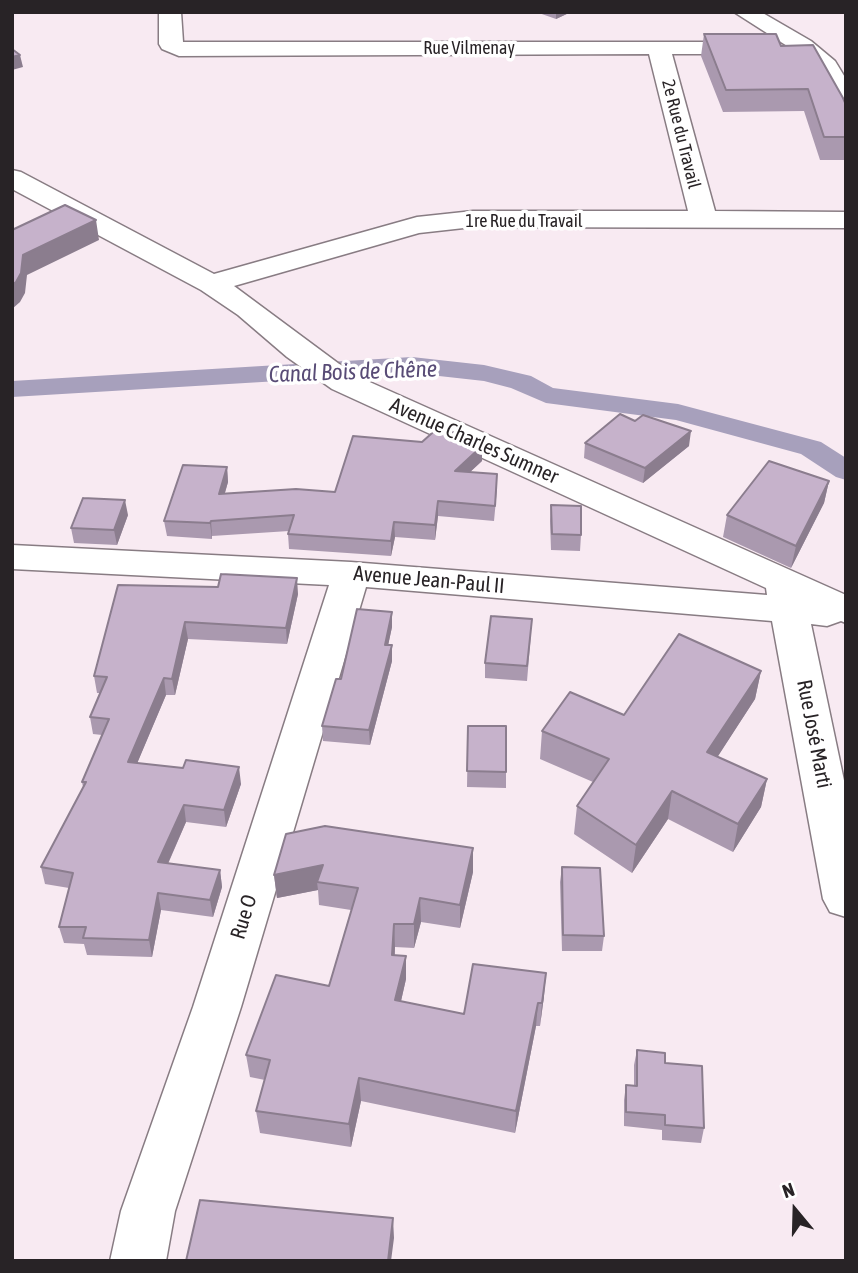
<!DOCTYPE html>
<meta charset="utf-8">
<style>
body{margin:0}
#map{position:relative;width:858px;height:1273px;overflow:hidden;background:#f8eaf2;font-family:"Asap Condensed",sans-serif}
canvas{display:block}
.frame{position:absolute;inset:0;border:14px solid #282326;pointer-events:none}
.north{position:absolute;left:760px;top:1175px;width:70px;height:70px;-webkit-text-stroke:5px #fff;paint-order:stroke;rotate:341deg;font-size:19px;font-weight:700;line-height:28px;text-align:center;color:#282326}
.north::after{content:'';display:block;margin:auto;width:24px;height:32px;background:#282326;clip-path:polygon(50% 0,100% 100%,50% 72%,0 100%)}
</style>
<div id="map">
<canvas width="858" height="1273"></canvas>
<div class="frame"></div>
<div class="north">N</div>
</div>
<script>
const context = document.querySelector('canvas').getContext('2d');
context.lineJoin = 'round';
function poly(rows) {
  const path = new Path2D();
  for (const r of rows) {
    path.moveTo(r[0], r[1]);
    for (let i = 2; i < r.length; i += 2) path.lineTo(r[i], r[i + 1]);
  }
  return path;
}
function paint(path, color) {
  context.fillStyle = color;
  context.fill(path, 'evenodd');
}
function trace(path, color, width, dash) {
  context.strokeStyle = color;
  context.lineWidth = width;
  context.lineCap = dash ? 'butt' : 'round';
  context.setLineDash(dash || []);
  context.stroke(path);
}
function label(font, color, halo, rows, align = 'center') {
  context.font = font + ' "Asap Condensed",sans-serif';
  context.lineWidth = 7;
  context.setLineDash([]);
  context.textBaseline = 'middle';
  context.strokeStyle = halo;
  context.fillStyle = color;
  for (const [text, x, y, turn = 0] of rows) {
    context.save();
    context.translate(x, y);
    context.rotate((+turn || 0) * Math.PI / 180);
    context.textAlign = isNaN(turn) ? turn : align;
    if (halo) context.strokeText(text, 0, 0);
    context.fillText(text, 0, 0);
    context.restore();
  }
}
paint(poly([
 [412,357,484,365,531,376,553,388,678,404,821,442,846,458,846,480,836,477,801,454,676,420,546,403,511,388,484,381,412,373,12,397,12,381,412,357]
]), '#a7a0bc');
const minor = poly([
 [159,12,181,12,183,42,761,42,764,47,761,52,753,54,672,54,715,211,846,212,846,228,473,227,419,233,234,286,354,375,846,595,846,623,841,621,827,626,811,624,846,790,846,917,830,912,823,899,772,621,366,587,241,1007,175,1211,166,1261,110,1261,121,1211,193,1007,329,585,12,569,12,545,351,562,767,595,766,588,332,389,287,357,238,315,201,290,12,189,12,170,21,172,214,274,417,217,473,211,688,211,649,54,179,56,162,49,159,44,159,12],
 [734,12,761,12,811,41,835,61,846,79,846,108,837,106,817,70,795,51,734,12]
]);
trace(minor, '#887c83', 3);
paint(minor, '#fff');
paint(poly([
 [536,12,571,12,556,19],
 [704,34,781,46,846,105,846,160,820,160,804,111,723,112,701,56],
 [585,443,689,446,643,483,584,458],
 [482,461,470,472,497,489,494,521,438,516,435,540,395,537,391,556,289,549,288,534,289,531,212,536,212,539,167,536,164,521,227,467,228,482,225,493,335,492],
 [829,481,824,503,791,568,723,537,727,515],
 [551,505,581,535,580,551,551,550,550,521],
 [128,515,117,545,74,543,71,528],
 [118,585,298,594,287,644,188,639,175,695,166,695,137,763,241,784,226,827,186,822,168,864,220,870,222,887,213,917,161,910,152,957,87,955,84,944,64,943,59,927,69,888,45,884,41,867,83,787,82,782,102,735,93,734,90,717,100,693,97,693,94,676],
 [392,612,392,627,388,645,392,661,370,745,323,741,322,726,341,679],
 [531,634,527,681,485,678,485,663],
 [761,671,755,699,717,757,767,779,761,807,733,852,668,819,632,873,574,834,577,806,593,782,540,759,542,731,624,715],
 [468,726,506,772,506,788,467,787],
 [473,848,473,872,460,928,421,922,414,948,395,947,395,955,406,956,406,979,401,1001,464,1014,544,996,540,1026,536,1026,515,1133,361,1101,351,1147,260,1133,256,1111,265,1080,250,1077,246,1055,329,986,351,910,319,905,318,890,277,898,274,875],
 [562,867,604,936,602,951,562,951,560,882],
 [637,1050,665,1063,704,1128,701,1143,662,1140,662,1130,624,1126,624,1100,626,1085,634,1086,634,1065]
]), '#aa99af');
paint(poly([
 [556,12,571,12,556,19],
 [20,55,23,67,12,70,12,57],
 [96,220,99,240,27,275,25,293,20,302,12,309,12,285,23,255],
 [691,431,689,446,643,483,645,468],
 [482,446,482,461,455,486,455,471],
 [227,467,228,482,220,509,219,494],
 [829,481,824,503,791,568,796,546],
 [125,500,128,515,117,545,114,530],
 [438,501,438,516,435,540,435,525],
 [211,521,212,536,212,539,210,523],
 [394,522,395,537,391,556,391,541],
 [297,578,298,594,287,644,286,628],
 [392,612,392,627,385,660,385,645],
 [185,622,188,639,175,695,172,679],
 [392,645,392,661,370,745,369,730],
 [761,671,755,699,702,781,707,752],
 [164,678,166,695,131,778,128,762],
 [239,767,241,784,226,827,224,810],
 [767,779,761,807,733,852,738,824],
 [672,791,668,819,632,873,636,845],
 [184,805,186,822,161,879,158,862],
 [473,848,473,872,460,928,460,905],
 [323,865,317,882,318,890,277,898,274,875],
 [220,870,222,887,213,917,210,900],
 [158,893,161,910,152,957,149,940],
 [420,898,421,922,414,948,414,924],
 [394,924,395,947,393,978,392,955],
 [406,956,406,979,396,1023,395,1000],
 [546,973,544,996,540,1026,542,1003],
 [538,1003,536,1026,515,1133,516,1111],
 [359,1078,361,1101,351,1147,349,1124],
 [393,1218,394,1238,391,1261,388,1261]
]), '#8b7d8e');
const building = poly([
 [704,34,776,34,781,46,813,45,843,98,846,105,846,137,824,137,808,89,726,90,704,34],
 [12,49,20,55,12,57,12,49],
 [65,205,96,220,23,255,21,273,16,282,12,285,12,230,65,205],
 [620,414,635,421,643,415,691,431,645,468,585,443,620,414],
 [440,426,482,446,455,471,497,474,495,506,438,501,435,525,394,522,391,541,288,534,294,515,211,521,210,523,164,521,183,465,227,467,219,494,296,489,335,492,353,436,422,442,440,426],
 [769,461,829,481,796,546,727,515,769,461],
 [83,498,125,500,114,530,71,528,83,498],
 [551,505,581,506,581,535,552,534,551,505],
 [221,574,297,578,286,628,185,622,172,679,164,678,128,762,183,768,186,760,239,767,224,810,184,805,158,862,220,870,210,900,158,893,149,940,83,938,86,927,59,927,73,873,41,867,86,782,82,782,109,719,90,717,107,677,94,676,118,585,218,587,221,574],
 [357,609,392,612,385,645,392,645,369,730,322,726,336,679,341,679,357,609],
 [491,616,532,619,527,666,485,663,491,616],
 [679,634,761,671,707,752,767,779,738,824,672,791,636,845,577,806,609,759,542,731,570,692,624,715,679,634],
 [468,726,506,726,506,772,467,771,468,726],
 [325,826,473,848,460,905,420,898,414,924,394,924,392,955,406,956,395,1000,464,1014,473,964,546,973,542,1003,538,1003,516,1111,359,1078,349,1124,256,1111,270,1060,246,1055,276,975,329,986,358,888,317,882,323,865,274,875,286,834,325,826],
 [562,867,600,868,604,936,563,935,562,867],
 [637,1050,665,1053,665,1063,702,1066,704,1128,665,1125,665,1115,626,1112,626,1085,637,1086,637,1050],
 [200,1200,393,1218,388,1261,186,1261,200,1200]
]);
paint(building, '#c6b2cb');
trace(building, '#8b7d8e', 2);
label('18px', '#282326', '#fff', [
 ["Rue Vilmenay",469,48],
 ["2e Rue du Travail",681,134,76],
 ["1re Rue du Travail",524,221]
]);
label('21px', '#282326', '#fff', [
 ["Avenue Charles Sumner",474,441,24],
 ["Avenue Jean-Paul II",429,580,5],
 ["Rue José Marti",814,734,79],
 ["Rue O",244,917,-73]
]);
label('italic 23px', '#584b76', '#fff', [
 ["Canal Bois de Chêne",353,372,-2]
]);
</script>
